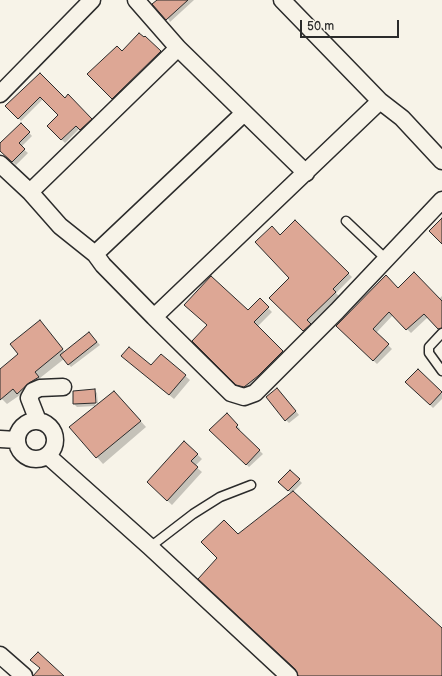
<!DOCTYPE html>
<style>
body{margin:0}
#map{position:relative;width:442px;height:676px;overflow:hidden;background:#f7f3e8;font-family:"Balsamiq Sans",sans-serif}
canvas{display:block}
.scale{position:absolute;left:300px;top:20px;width:99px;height:18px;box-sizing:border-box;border:2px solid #2b2b2b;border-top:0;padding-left:5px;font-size:12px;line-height:14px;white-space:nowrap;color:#2b2b2b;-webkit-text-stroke:3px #f7f3e8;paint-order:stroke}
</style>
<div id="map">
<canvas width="442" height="676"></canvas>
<div class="scale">50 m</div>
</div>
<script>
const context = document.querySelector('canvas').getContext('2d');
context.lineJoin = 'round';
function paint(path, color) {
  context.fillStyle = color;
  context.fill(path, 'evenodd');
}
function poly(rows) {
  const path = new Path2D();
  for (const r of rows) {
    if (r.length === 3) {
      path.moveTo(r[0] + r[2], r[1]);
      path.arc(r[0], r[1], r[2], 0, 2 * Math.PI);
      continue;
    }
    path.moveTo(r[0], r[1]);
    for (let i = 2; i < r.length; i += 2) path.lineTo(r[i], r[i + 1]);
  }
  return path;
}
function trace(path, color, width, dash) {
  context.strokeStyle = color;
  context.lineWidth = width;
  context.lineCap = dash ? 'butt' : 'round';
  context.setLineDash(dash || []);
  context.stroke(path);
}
paint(poly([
 [158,0,194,0,170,22],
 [145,37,163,55,115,101,89,74],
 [40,75,65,99,68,96,94,122,83,133,79,129,65,143,48,126,59,115,43,99,21,121,7,106],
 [21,124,32,136,21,147,28,153,16,165,0,150,0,145],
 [295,222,352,277,336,293,339,296,310,324,313,328,307,334,271,298,290,278,280,237],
 [398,289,439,299,442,296,442,331,428,317,411,333,393,315,376,333,392,349,377,364,337,326],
 [260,300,272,312,257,327,287,356,252,390,242,389,193,341,248,312],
 [46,328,65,352,89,333,100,345,71,367,64,359,40,378,44,384,24,399,20,395,7,404,0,397,0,370,20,354],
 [161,355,190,380,174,399,122,356,151,367],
 [418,371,442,394,442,399,433,408,407,382],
 [94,390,97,393,98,405,120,398,146,427,103,464,70,427,97,406,96,392,94,392,95,406,77,407,74,404],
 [280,392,299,415,289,423,286,420],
 [227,414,240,429,239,431,263,454,249,467,210,430],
 [197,454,202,459,195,466,202,472,172,505,153,487],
 [290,471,302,483,293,492,442,629,442,676,298,676,238,535,291,493,280,482]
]), '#0003');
const building = poly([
 [157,0,188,0,166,20,152,4,157,0],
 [139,33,144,37,145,36,161,51,112,99,87,74,117,46,122,51,139,33],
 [40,73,65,98,68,94,92,119,80,130,76,126,61,140,47,126,58,115,40,97,18,119,5,106,40,73],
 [21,123,30,132,19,143,25,149,12,162,0,151,0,143,21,123],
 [442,218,442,244,429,231,442,218],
 [295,220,349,273,333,289,336,292,307,320,311,324,303,331,269,298,289,278,255,242,272,226,280,235,295,220],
 [414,272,442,301,442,328,438,329,424,314,406,330,389,312,373,329,389,344,373,361,336,326,386,275,398,288,414,272],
 [211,276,248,310,260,298,269,307,254,322,283,351,258,376,244,387,236,385,192,341,207,325,184,305,211,276],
 [40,320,63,349,35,372,39,377,29,383,17,394,13,389,0,400,0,369,18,354,10,344,40,320],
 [89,332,97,342,68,365,60,355,89,332],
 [129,347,151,365,161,354,186,375,169,395,121,356,129,347],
 [418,369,442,392,430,405,405,382,418,369],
 [277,388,296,411,285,421,266,397,277,388],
 [95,389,96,403,73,404,73,391,95,389],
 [114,391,141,421,96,458,69,427,114,391],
 [227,413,238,425,236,427,260,450,246,465,209,430,227,413],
 [184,441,198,454,191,461,198,467,167,501,147,482,184,441],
 [290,470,300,479,288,491,278,482,290,470],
 [293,491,442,628,442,676,298,676,295,669,198,579,217,558,201,542,224,520,238,534,293,491],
 [38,652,64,676,33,676,40,668,30,660,38,652]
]);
paint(building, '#dda795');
trace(building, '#2b2b2b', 1);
const service = poly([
 [346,221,386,259],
 [442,333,429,347,429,353,442,371],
 [150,547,193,514,220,497,251,485]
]);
const minor = poly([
 [136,0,178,48,306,173],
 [282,0,380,101,402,118,442,161],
 [0,94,92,0],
 [380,101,154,317,231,393,244,397,255,393,337,311,442,200],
 [0,164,30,192,178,48],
 [30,192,60,226,95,254,103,265,154,317],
 [95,254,244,113],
 [38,421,29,398,33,391,40,388,63,387],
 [36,440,19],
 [0,439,17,440],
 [48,456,150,547,289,676],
 [0,655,24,676]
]);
trace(service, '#2b2b2b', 11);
trace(minor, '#2b2b2b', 19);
trace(service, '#f7f3e8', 8);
trace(minor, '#f7f3e8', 16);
</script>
